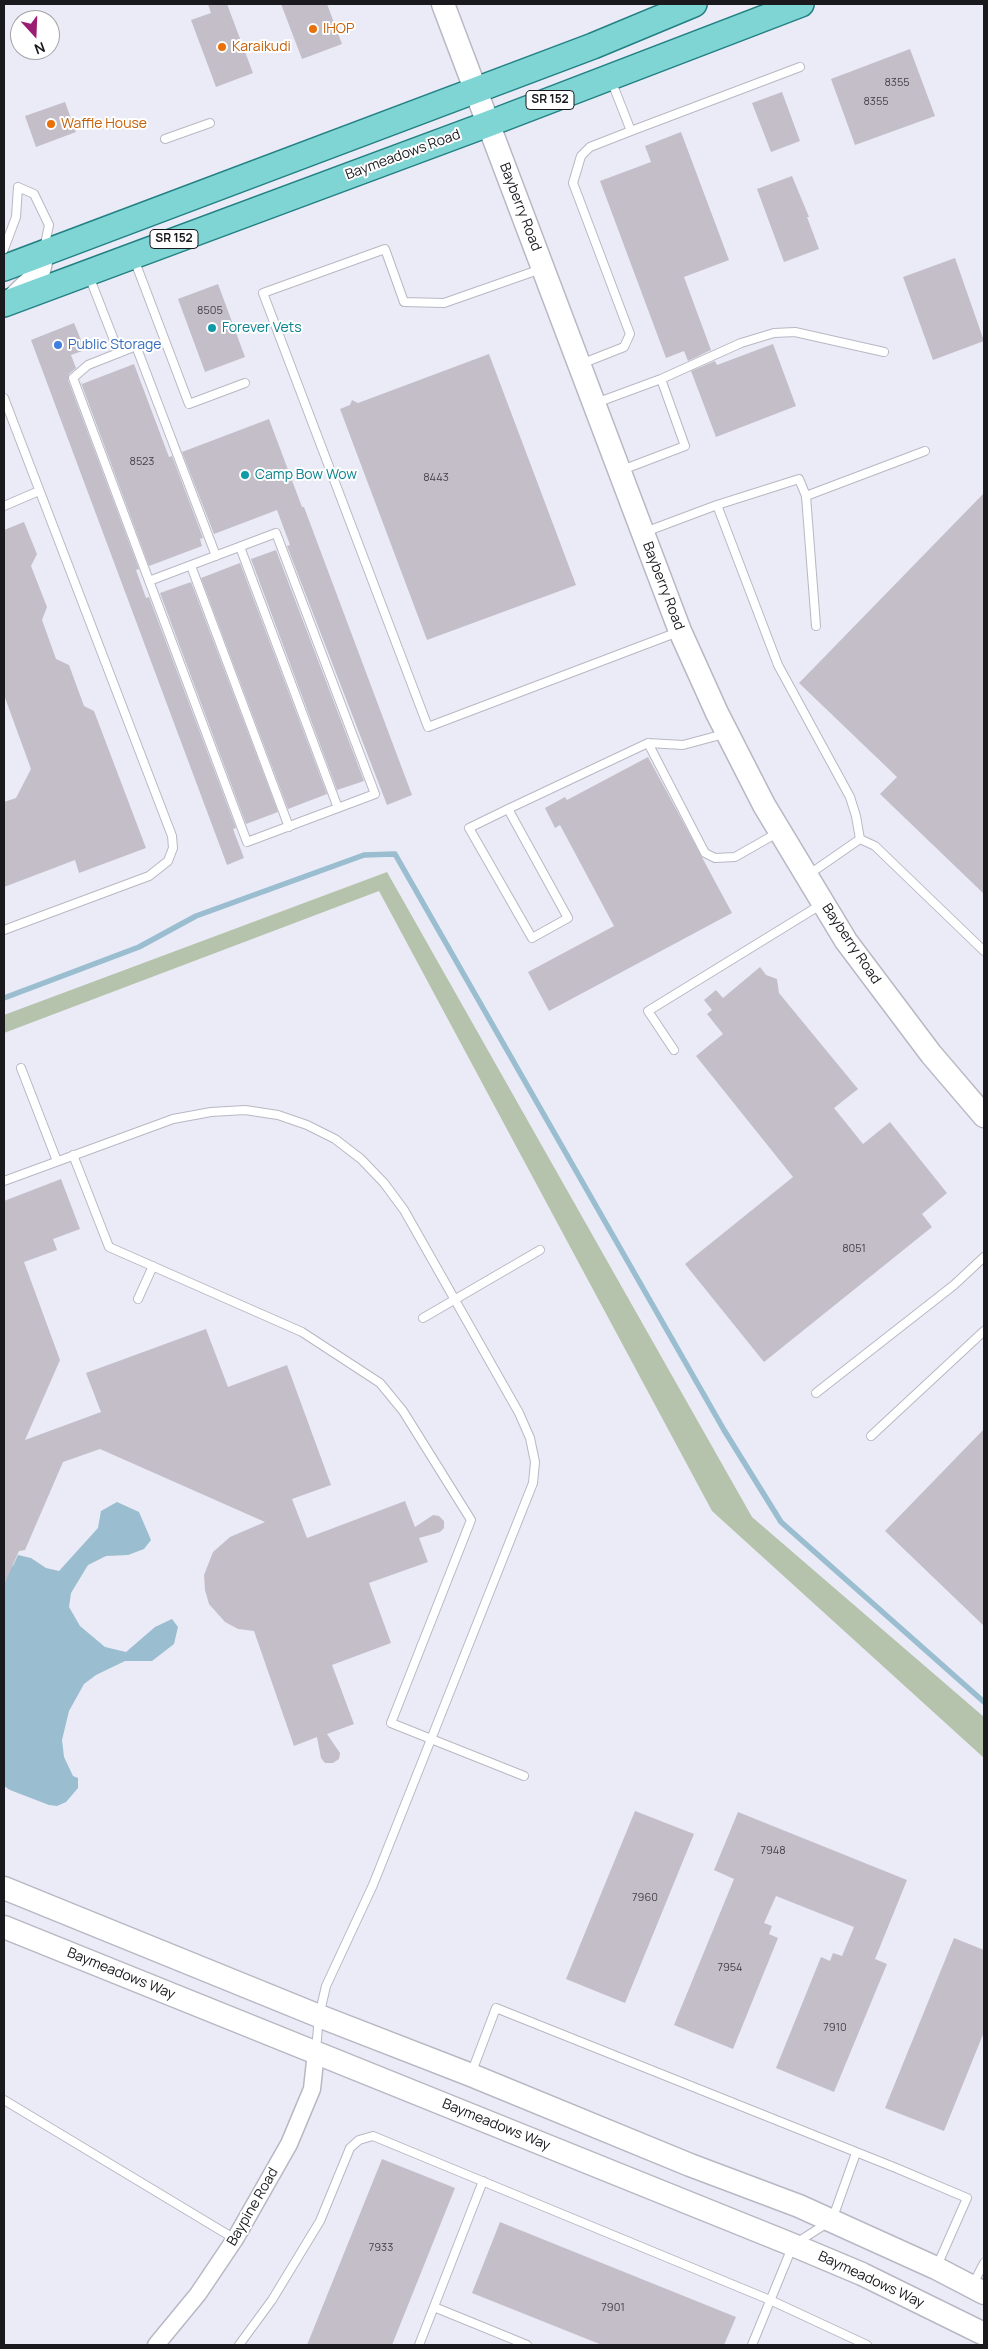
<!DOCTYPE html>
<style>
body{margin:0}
#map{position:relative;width:988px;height:2349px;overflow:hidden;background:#eaebf7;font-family:Manrope,sans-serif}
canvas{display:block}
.frame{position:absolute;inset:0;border:5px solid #19191e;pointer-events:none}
.north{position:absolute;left:10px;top:10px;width:50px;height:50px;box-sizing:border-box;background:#fff;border:1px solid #a3a3a5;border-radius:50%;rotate:160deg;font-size:14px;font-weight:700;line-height:20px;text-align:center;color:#19191e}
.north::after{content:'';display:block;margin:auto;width:18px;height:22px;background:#9b1d73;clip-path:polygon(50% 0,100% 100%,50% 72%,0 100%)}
</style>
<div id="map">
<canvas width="988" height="2349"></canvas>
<div class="frame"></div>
<div class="north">N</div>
</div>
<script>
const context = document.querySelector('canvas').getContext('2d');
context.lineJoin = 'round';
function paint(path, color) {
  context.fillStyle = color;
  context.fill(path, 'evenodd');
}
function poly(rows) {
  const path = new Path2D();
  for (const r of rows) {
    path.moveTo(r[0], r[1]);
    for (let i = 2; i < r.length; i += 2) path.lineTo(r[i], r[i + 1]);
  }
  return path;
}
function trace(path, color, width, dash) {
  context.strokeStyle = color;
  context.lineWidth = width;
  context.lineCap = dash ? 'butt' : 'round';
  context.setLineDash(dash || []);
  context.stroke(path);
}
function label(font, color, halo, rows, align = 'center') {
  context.font = font + ' Manrope,sans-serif';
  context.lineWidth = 4;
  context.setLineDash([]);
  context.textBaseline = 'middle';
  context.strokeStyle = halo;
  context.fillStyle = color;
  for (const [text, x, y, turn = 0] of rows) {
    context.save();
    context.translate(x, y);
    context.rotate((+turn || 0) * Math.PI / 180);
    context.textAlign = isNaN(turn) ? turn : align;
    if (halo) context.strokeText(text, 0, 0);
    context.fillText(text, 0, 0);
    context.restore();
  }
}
paint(poly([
 [387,872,752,1517,984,1717,984,1758,712,1511,379,891,4,1033,4,1015]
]), '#b6c3ac');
paint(poly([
 [117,1502,139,1512,151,1540,144,1549,128,1555,106,1556,88,1565,71,1593,69,1607,80,1626,105,1647,126,1652,155,1627,172,1619,178,1627,174,1644,152,1661,125,1661,96,1675,84,1684,69,1711,62,1740,64,1757,73,1776,78,1778,78,1788,66,1802,57,1806,49,1805,10,1790,4,1786,4,1562,13,1566,18,1555,31,1558,46,1568,59,1571,98,1528,101,1511]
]), '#9abdd0');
trace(poly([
 [4,998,139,947,196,916,364,855,395,854,724,1430,781,1522,984,1702]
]), '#9abdd0', 5.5);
paint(poly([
 [208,4,227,4,253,73,216,87,191,20,211,13],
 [281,4,327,4,342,44,302,59],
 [910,49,935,116,855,145,831,79],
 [782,92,800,141,771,152,752,103],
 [65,102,76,132,36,147,25,116],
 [681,132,729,260,684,277,711,350,688,361,684,351,666,358,600,181,651,162,645,146],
 [792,176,809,217,807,217,819,249,784,262,757,189],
 [955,258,984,341,933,360,903,277],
 [218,284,245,357,205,372,178,299],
 [74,323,85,350,71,355,76,368,69,374,68,380,139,569,136,570,146,598,149,597,236,828,233,829,244,858,227,865,31,340],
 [773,344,796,406,716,437,691,371,715,361,717,365],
 [489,354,576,585,427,640,340,409,350,405,352,400,358,403],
 [134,364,169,457,172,456,203,538,200,539,202,546,149,566,80,380,82,384],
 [269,419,302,507,304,507,412,795,387,805,287,546,290,545,277,510,214,534,182,452],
 [984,493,984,894,880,794,897,777,799,683],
 [24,522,37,554,31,566,47,607,42,620,56,659,69,665,84,706,94,711,146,848,79,873,75,860,4,887,4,802,16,798,31,769,4,695,4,530],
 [276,550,364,781,337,790,251,559],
 [240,563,327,794,288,809,201,578],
 [191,582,278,812,246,824,160,593],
 [648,757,732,913,549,1011,528,972,614,926,560,825,555,828,545,808,565,797,567,800],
 [760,967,766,975,777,979,779,993,858,1089,834,1108,863,1144,890,1122,947,1193,922,1214,932,1227,764,1362,685,1264,793,1177,696,1056,723,1034,707,1014,712,1010,704,1000,716,990,723,998],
 [61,1179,80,1229,53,1239,57,1250,24,1262,60,1360,25,1440,101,1412,86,1373,206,1329,228,1387,287,1365,331,1485,292,1499,307,1538,405,1501,415,1527,433,1515,439,1516,444,1521,444,1528,440,1532,419,1538,428,1562,369,1583,391,1643,332,1665,354,1724,327,1734,340,1753,339,1759,333,1763,325,1763,321,1758,317,1737,294,1746,254,1631,238,1629,225,1622,209,1604,205,1590,204,1575,213,1552,230,1537,265,1522,100,1449,63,1462,25,1550,19,1551,4,1585,4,1201],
 [984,1429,984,1626,885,1531],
 [635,1811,694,1834,625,2003,566,1979],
 [738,1812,907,1880,875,1959,887,1964,834,2092,776,2068,821,1957,830,1961,833,1953,842,1956,854,1927,776,1896,764,1923,772,1926,769,1934,778,1938,733,2049,674,2025,734,1879,714,1870],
 [954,1938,984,1950,984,2032,944,2131,885,2108],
 [382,2159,455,2188,392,2345,307,2345],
 [500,2222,736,2317,724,2345,602,2345,472,2293]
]), '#c4bec9');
const lane = poly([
 [611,80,631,131,800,67],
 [165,139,210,123],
 [4,249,16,217,18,187,34,194,49,225,44,249],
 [134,259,189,404,245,383],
 [541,269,444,303,404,302,385,249,263,293,428,727,678,632],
 [89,276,119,353],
 [581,364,624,347,630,334,573,183,581,156,590,147,631,131],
 [661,379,741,343,774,333,795,332,884,352],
 [4,398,172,836,173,848,168,861,149,876,4,930],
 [596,403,661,379,685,446,622,470],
 [806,496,816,626],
 [717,505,799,479,806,496,925,451],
 [4,506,39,491],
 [645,532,717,505,778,665,850,797,856,816,860,839,808,875],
 [240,547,338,808],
 [191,566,289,827],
 [149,581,276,533,375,794,247,842,73,378,88,365,136,346,216,556],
 [648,743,705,853,715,858,735,857,779,832],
 [508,809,568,918,532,938,469,828,508,809,648,743,683,745,724,734],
 [860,839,875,846,984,951],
 [674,1050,648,1011,822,904],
 [21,1068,57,1161],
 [73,1155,109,1247,302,1332,380,1383,403,1411,471,1520,391,1723,524,1776],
 [4,1181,173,1119,211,1112,245,1110,278,1115,307,1125,335,1139,361,1159,384,1183,404,1210,519,1413,530,1438,535,1462,533,1483,373,1885,326,1986,319,2016,316,2050],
 [138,1299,153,1266],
 [423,1318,540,1250],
 [816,1393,954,1285,984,1257],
 [871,1436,984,1331],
 [471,2074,496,2008,896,2168,967,2198,937,2266],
 [4,2100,235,2239],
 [973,2284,984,2263],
 [434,2307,527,2345],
 [239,2345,272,2300,320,2221,350,2148,359,2140,373,2136,770,2300,867,2345],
 [419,2345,483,2181],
 [752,2345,793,2245,832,2220,856,2153]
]);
const street = poly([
 [156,2345,198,2294,235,2239,289,2144,312,2089,316,2052]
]);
const secondary = poly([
 [443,4,680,631,717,713,764,805,846,941,931,1054,984,1116],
 [13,299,38,275,43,253],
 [4,1888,319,2016,471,2075,690,2165,799,2206,936,2268,984,2293],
 [4,1927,793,2245,862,2274,984,2334]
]);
const primary = poly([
 [4,268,593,46,694,4],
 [4,304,488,124,801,4]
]);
trace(lane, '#b8b8c4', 10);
trace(street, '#b8b8c4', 19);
trace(secondary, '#b8b8c4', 25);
trace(primary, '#238082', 28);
trace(lane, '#fff', 8);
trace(street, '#fff', 16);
trace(secondary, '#fff', 22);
trace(primary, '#7fd4d4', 25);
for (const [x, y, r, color] of [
 [313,29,5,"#e8710a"],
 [222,47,5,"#e8710a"],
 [51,124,5,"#e8710a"],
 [212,328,5,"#0f9aa8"],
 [58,345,5,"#3f7fe0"],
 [245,475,5,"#0f9aa8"]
]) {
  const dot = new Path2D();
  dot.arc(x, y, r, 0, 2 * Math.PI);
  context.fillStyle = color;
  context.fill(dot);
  trace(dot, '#fff', 2);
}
label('11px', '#444249', null, [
 ["8355",897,83],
 ["8355",876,102],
 ["8505",210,311],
 ["8523",142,462],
 ["8443",436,478],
 ["8051",854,1249],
 ["7948",773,1851],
 ["7960",645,1898],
 ["7954",730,1968],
 ["7910",835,2028],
 ["7933",381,2248],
 ["7901",613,2308]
]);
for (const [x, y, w] of [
 [550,100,48],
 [174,239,48]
]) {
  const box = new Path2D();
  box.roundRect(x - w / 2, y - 9.5, w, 19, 4);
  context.fillStyle = '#fff';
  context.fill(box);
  trace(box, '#19191e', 1);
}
label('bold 12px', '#19191e', null, [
 ["SR 152",550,100],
 ["SR 152",174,239]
]);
label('14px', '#c56008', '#fff', [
 ["IHOP",323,29],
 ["Karaikudi",232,47],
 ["Waffle House",61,124]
], 'left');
label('14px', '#19191e', '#fff', [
 ["Baymeadows Road",403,155,-20],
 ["Bayberry Road",520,207,69],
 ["Bayberry Road",663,586,69],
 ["Bayberry Road",851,944,56],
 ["Baymeadows Way",121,1974,22],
 ["Baymeadows Way",496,2125,22],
 ["Baypine Road",253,2207,-60],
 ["Baymeadows Way",871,2280,25]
]);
label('14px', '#0d838f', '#fff', [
 ["Forever Vets",222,328],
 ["Camp Bow Wow",255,475]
], 'left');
label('14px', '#366cbe', '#fff', [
 ["Public Storage",68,345]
], 'left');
</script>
